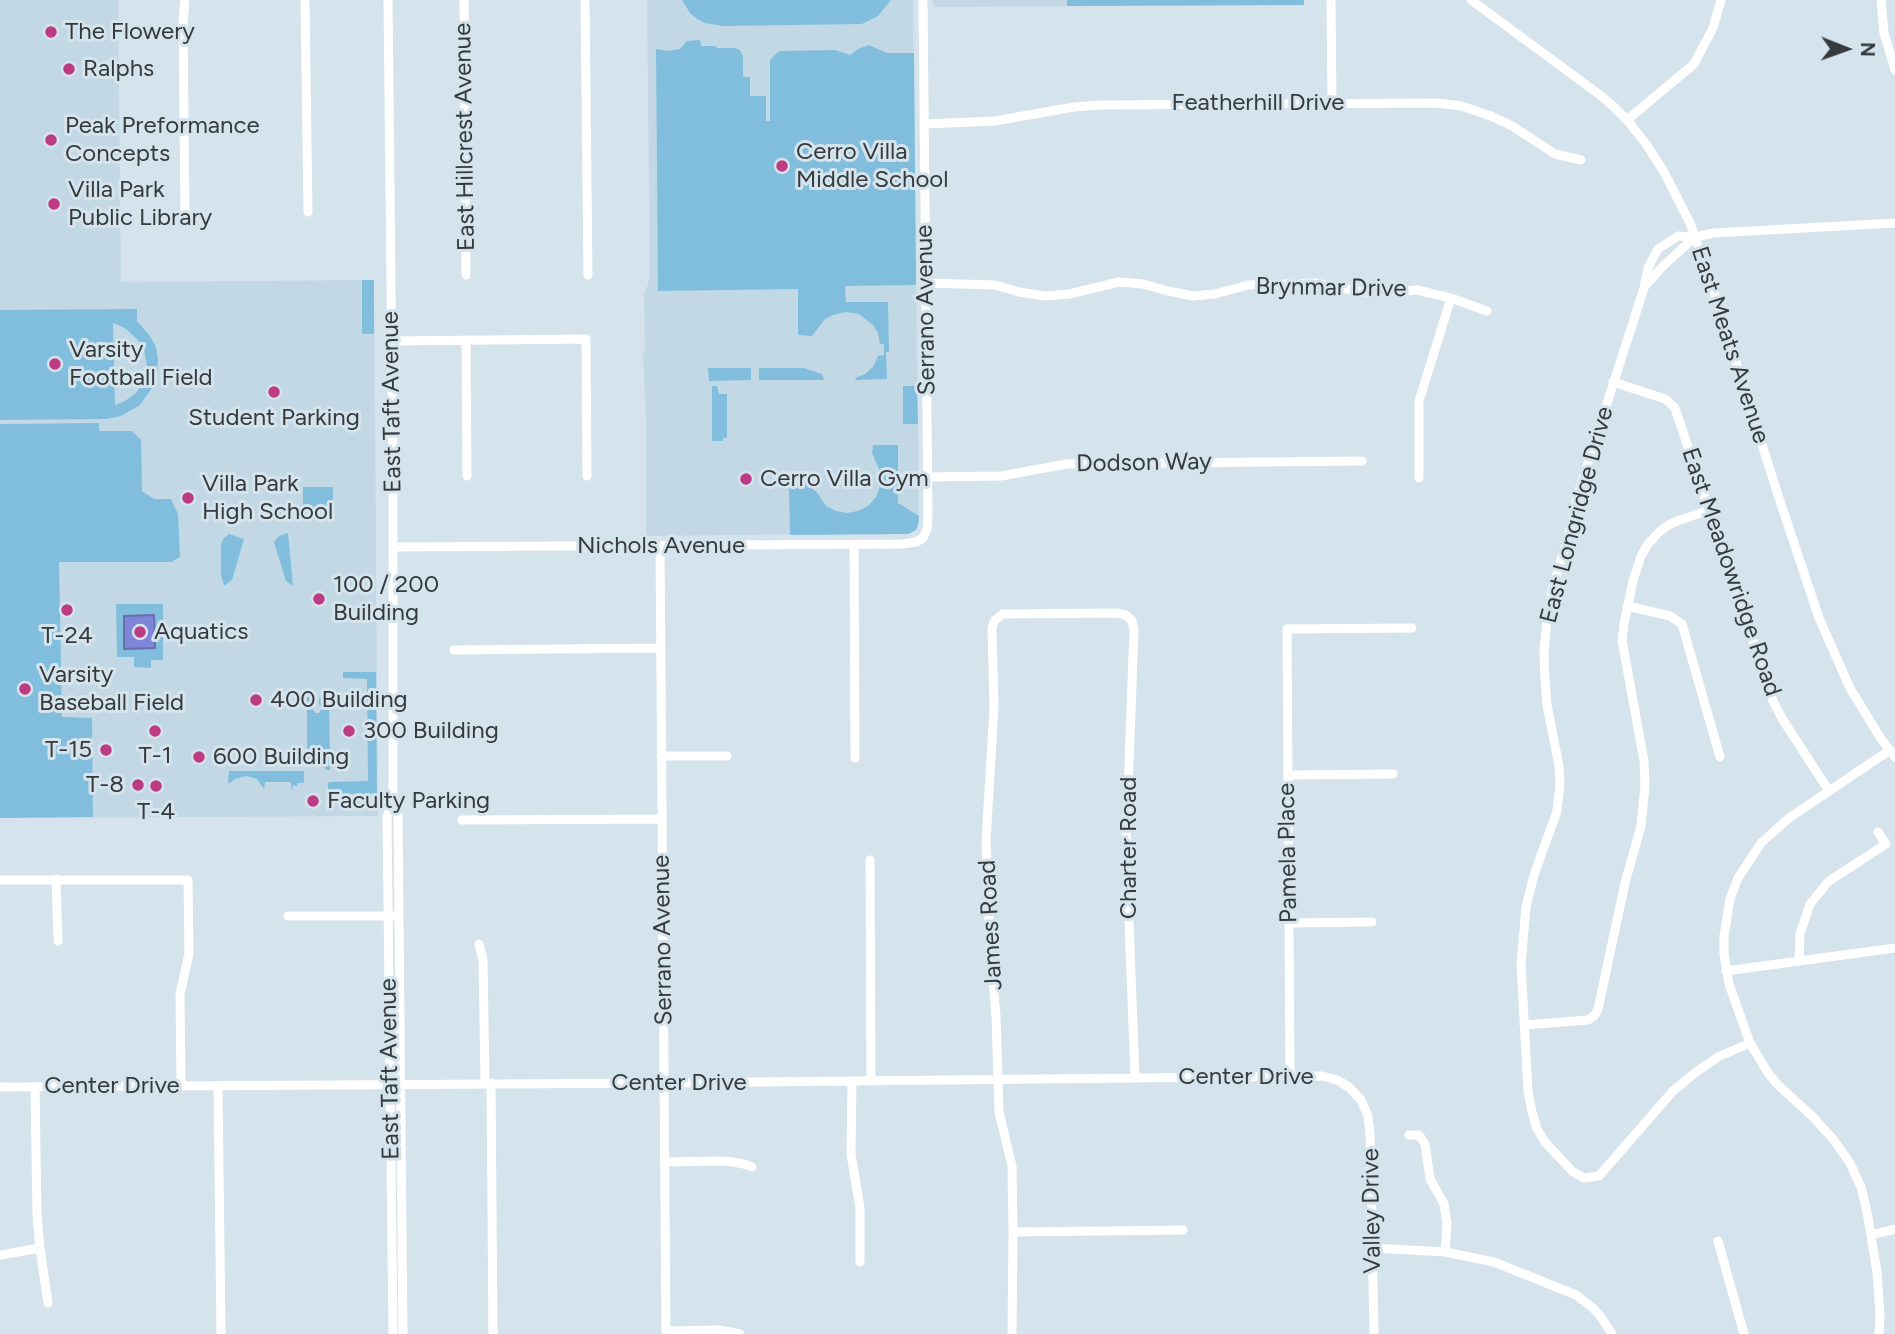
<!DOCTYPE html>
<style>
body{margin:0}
#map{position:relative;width:1895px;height:1334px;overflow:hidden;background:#d5e3ec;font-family:Figtree,sans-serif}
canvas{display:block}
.north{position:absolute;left:1811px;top:14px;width:70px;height:70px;-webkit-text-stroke:5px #d5e3ec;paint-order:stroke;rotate:91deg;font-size:19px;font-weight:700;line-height:28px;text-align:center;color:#343a3d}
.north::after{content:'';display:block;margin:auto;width:24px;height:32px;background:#343a3d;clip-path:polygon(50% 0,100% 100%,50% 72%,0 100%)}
</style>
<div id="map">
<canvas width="1895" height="1334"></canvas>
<div class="north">N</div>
</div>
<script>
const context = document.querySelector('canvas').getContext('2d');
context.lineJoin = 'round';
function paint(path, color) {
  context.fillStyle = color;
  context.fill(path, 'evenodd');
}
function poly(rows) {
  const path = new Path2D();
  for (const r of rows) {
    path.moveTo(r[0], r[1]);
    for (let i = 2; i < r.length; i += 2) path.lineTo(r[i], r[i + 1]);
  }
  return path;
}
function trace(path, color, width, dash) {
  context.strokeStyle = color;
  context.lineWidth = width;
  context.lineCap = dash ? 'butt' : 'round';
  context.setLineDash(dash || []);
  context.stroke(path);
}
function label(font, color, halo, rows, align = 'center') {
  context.font = font + ' Figtree,sans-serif';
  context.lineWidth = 6;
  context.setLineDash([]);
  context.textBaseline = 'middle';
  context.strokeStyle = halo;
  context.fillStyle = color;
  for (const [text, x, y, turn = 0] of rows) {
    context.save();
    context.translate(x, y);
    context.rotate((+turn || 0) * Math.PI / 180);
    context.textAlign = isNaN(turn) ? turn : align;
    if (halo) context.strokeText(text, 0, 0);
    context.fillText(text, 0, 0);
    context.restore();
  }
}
paint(poly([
 [0,0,118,0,121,282,374,280,378,816,0,818],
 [647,0,913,0,919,522,916,530,912,533,646,536,646,419,643,354,645,352,644,293,648,285,648,279,650,279],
 [933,0,1304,0,1304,5,933,7]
]), '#c2d9e5');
paint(poly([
 [682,0,891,0,878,16,862,24,723,26,705,23,697,19,690,13],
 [1067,0,1304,0,1304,5,1067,6],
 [700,40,701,46,716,46,717,48,735,48,740,50,743,57,743,77,750,77,750,96,766,96,766,121,770,121,770,60,779,51,835,50,850,55,858,49,869,45,887,53,914,53,916,285,845,286,846,302,888,302,889,352,886,352,887,379,856,380,855,378,865,374,873,367,878,356,884,355,884,344,880,344,878,333,873,325,859,314,846,312,833,315,825,319,812,336,798,335,798,289,658,291,656,49,669,51,680,49,687,41],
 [362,280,374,280,374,334,362,334],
 [137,309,137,321,150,336,156,347,158,360,157,373,154,385,140,405,121,416,107,419,0,420,0,310],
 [113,323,125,328,137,339,144,350,147,365,144,381,136,393,125,401,115,405],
 [708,368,751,368,751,380,709,381],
 [759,368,804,368,822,374,824,380,759,380],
 [712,386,717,386,719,394,727,394,727,438,723,438,723,441,712,441],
 [903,386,917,386,918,424,903,424],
 [99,423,99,431,132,431,141,440,142,491,154,499,171,499,178,514,180,557,171,562,59,562,62,717,92,718,93,817,0,818,0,424],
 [873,445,898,445,898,503,919,516,918,525,916,530,908,534,790,535,789,483,792,480,799,486,807,478,801,472,808,472,808,481,812,481,814,491,816,491,826,506,836,511,847,513,858,511,868,506,876,497,880,486,881,474,872,453],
 [303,487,333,487,333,508,303,508],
 [288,533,293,586,286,581,274,542,279,536],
 [229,534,244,539,232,580,224,586,221,575,221,544,224,538],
 [116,604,163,604,163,660,151,660,151,668,134,667,134,657,117,657],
 [343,672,376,672,377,794,328,794,328,783,330,782,368,781,367,679,343,678],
 [326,691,329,691,330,770,327,770,318,762,307,760,307,753,311,755,314,750,311,748,307,750,307,697,315,697,316,704,313,710,316,713,319,713,322,708,319,704,319,698,326,698],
 [229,771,304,771,304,783,297,783,297,786,293,785,292,792,291,782,265,782,264,789,257,779,246,776,235,779,228,784]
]), '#81bedd');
const water = poly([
 [154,615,155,648,124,649,124,616,154,615]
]);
paint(water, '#7f86da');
trace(water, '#686fab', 2);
trace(poly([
 [305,0,308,212],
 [388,0,393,477,393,805,398,816,403,1334],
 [464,0,466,275],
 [585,0,588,275],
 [1331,0,1332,103],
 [1471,0,1600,95,1613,106,1627,120,1646,144,1664,172,1690,223,1714,292,1777,492,1819,618,1850,688,1881,739,1895,757],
 [1881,0,1884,33,1895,70],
 [1627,120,1694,64,1713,28,1721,0],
 [924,124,995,121,1074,107,1100,105,1437,103,1461,106,1491,116,1512,126,1555,154,1581,160],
 [185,215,183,23,185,0],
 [926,283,995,285,1019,292,1045,296,1069,294,1119,282,1143,284,1168,291,1193,296,1215,294,1248,285,1315,283,1369,293,1417,290,1451,298,1487,311],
 [1646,285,1663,266,1695,237],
 [466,340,467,476],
 [391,341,586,339,587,476],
 [1613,382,1665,399,1675,408,1773,701,1783,720,1829,791],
 [928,477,1001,476,1067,464,1362,461],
 [1419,478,1419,401,1451,298],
 [854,545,855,758],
 [660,546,666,1334],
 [393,547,902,544,916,542,923,538,927,529,928,516,923,0],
 [1627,606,1670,616,1682,624,1720,757],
 [454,650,660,648],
 [661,756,727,756],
 [1288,775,1393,774],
 [462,820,662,819],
 [870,860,871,1081],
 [56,879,58,941],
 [0,880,188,880,189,954,180,994,181,1086],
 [288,916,394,916],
 [1289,923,1372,922],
 [479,944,483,960,485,1083],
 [1799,960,1800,934,1810,904,1829,881,1886,844,1878,832],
 [1726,971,1895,948],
 [1524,1025,1588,1020,1595,1015,1598,1009,1625,883,1641,826,1645,785,1644,761,1622,640,1624,624,1633,581,1641,556,1648,544,1658,533,1667,526,1677,521,1710,510],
 [1750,1043,1718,1057,1696,1072,1673,1091,1599,1176,1584,1178,1573,1172,1545,1142,1537,1129,1532,1112,1528,1091,1521,964,1526,907,1534,875,1557,811,1560,784,1559,766,1547,705,1545,679,1544,651,1547,619,1553,587,1569,533,1577,497,1644,288,1648,268,1658,249,1678,236,1695,237,1714,233,1895,223],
 [1290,1077,1287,629,1412,628],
 [852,1082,851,1154,860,1208,860,1262],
 [491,1083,493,1334],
 [218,1086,221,1334],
 [0,1087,665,1083,1322,1076,1337,1080,1349,1087,1361,1100,1368,1116,1370,1134,1374,1334],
 [35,1087,37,1216,40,1248,48,1303],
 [1409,1135,1419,1135,1425,1144,1430,1179,1444,1204,1447,1224,1445,1252],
 [665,1162,726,1161,744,1164,752,1167],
 [1013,1232,1183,1230],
 [1871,1235,1895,1229],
 [1718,1241,1744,1334],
 [1373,1248,1445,1252,1494,1262,1576,1295,1593,1308,1601,1317,1612,1334],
 [0,1255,40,1248],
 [666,1331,719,1330,740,1334],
 [393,1334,387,816,393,805],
 [1012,1334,1013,1232,1012,1166,999,1112,996,1015,990,948,986,841,994,708,992,628,995,620,1003,614,1117,613,1126,615,1132,621,1134,630,1126,843,1135,1078],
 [1879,1334,1880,1316,1877,1272,1867,1212,1861,1187,1850,1163,1833,1139,1812,1116,1778,1085,1768,1073,1750,1043,1729,984,1724,954,1724,936,1730,899,1738,878,1761,843,1789,818,1890,750]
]), '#fff', 9);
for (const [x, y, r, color] of [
 [51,32,7,"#bd3b83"],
 [69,69,7,"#bd3b83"],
 [51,140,7,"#bd3b83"],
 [782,166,7,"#bd3b83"],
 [54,204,7,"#bd3b83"],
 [55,364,7,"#bd3b83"],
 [274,392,7,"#bd3b83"],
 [746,479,7,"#bd3b83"],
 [188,498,7,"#bd3b83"],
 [319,599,7,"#bd3b83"],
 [67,610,7,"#bd3b83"],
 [140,632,7,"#bd3b83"],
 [25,689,7,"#bd3b83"],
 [256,700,7,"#bd3b83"],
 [155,731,7,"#bd3b83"],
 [349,731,7,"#bd3b83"],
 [106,750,7,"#bd3b83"],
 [199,757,7,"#bd3b83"],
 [138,785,7,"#bd3b83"],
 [156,786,7,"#bd3b83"],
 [313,801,7,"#bd3b83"]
]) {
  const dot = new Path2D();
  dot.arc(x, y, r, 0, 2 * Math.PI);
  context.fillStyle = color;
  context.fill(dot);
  trace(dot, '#d5e3ec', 2.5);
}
label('24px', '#343a3d', '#d5e3ec', [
 ["The Flowery",65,32],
 ["Ralphs",83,69],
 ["Peak Preformance",65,126],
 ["Concepts",65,154],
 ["Cerro Villa",796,152],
 ["Middle School",796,180],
 ["Villa Park",68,190],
 ["Public Library",68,218],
 ["Varsity",69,350],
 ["Football Field",69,378],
 ["Student Parking",274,418,"center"],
 ["Cerro Villa Gym",760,479],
 ["Villa Park",202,484],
 ["High School",202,512],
 ["100 / 200",333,585],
 ["Building",333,613],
 ["Aquatics",154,632],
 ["T-24",67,636,"center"],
 ["Varsity",39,675],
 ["Baseball Field",39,703],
 ["400 Building",270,700],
 ["300 Building",363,731],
 ["T-15",92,750,"right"],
 ["T-1",155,756,"center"],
 ["600 Building",213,757],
 ["T-8",124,785,"right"],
 ["Faculty Parking",327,801],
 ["T-4",156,812,"center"]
], 'left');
label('24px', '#343a3d', '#d5e3ec', [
 ["Featherhill Drive",1258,103],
 ["East Hillcrest Avenue",465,137,-91],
 ["Brynmar Drive",1331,288,1],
 ["Serrano Avenue",926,310,-91],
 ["East Meats Avenue",1730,345,72],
 ["East Taft Avenue",392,402,-91],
 ["Dodson Way",1144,463,-1],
 ["East Longridge Drive",1577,515,-75],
 ["Nichols Avenue",661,546],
 ["East Meadowridge Road",1731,572,71],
 ["Charter Road",1129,848,-90],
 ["Pamela Place",1288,853,-91],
 ["James Road",991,925,-93],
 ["Serrano Avenue",663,940,-91],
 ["East Taft Avenue",390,1069,-91],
 ["Center Drive",1246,1077],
 ["Center Drive",679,1083],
 ["Center Drive",112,1086],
 ["Valley Drive",1372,1211,-91]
]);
</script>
